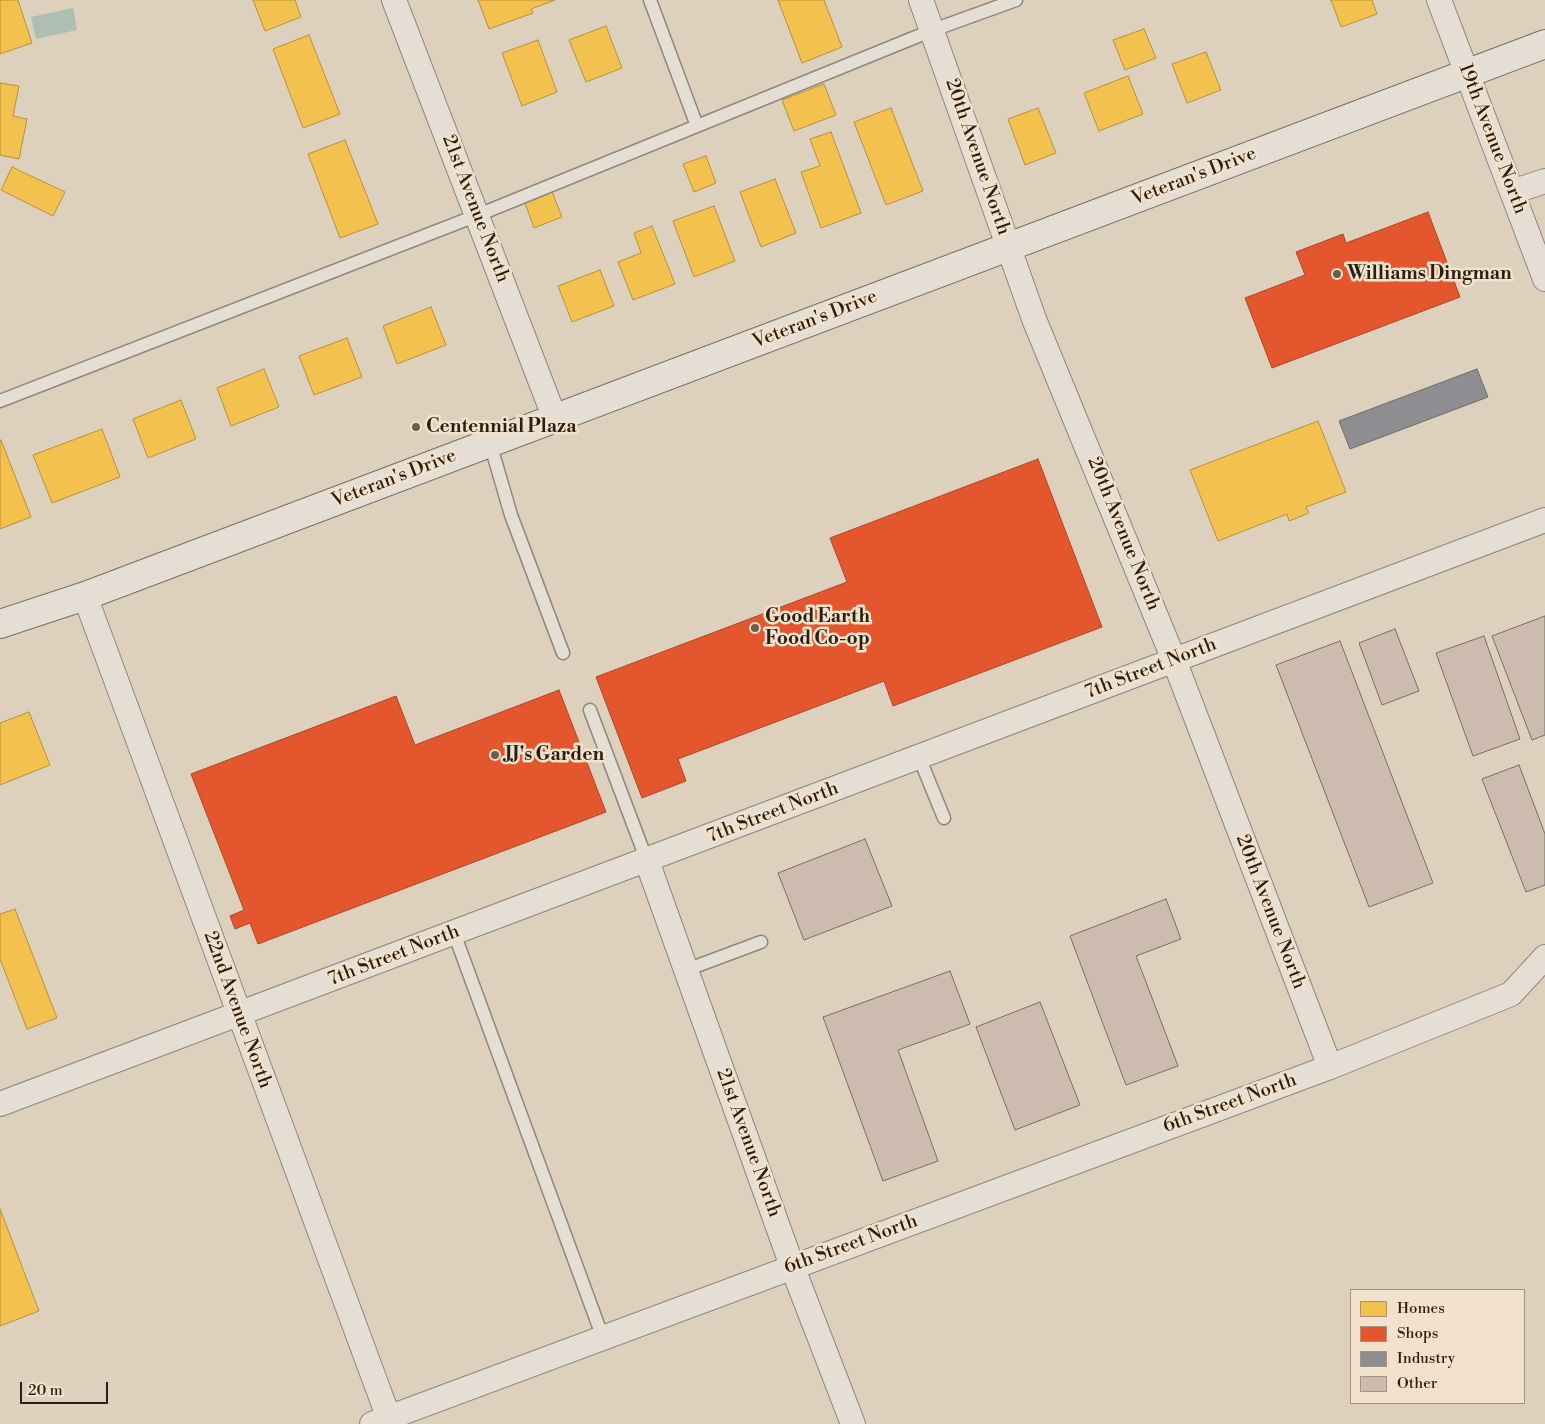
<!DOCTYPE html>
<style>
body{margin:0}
#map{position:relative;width:1545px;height:1424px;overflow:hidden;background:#ddd0bd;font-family:"Libre Bodoni",serif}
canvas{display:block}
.legend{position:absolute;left:1350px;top:1289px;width:175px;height:115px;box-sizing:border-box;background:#f2e2cb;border:1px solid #a29481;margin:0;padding:6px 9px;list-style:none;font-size:15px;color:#2a1f13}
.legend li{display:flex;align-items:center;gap:10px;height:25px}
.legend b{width:25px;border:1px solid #a29481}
.scale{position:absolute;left:20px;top:1382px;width:88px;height:22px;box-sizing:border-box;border:2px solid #2a1f13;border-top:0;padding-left:6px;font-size:15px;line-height:18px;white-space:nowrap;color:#2a1f13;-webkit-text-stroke:4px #f2e2cb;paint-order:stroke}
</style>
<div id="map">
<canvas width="1545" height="1424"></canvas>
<ul class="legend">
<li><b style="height:14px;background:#f2c14e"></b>Homes</li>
<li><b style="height:14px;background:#e4572e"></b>Shops</li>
<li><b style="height:14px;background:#8d8d92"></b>Industry</li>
<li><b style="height:14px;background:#cdbbaf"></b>Other</li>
</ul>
<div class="scale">20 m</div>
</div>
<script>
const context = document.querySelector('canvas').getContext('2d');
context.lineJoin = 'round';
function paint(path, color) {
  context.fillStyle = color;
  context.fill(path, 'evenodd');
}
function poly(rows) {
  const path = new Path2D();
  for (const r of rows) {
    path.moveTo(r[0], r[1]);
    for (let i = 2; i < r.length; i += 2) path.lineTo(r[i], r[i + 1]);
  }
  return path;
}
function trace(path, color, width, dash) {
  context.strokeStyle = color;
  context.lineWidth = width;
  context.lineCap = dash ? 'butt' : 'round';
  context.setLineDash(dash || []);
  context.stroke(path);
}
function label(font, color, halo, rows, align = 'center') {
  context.font = font + ' "Libre Bodoni",serif';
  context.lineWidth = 5;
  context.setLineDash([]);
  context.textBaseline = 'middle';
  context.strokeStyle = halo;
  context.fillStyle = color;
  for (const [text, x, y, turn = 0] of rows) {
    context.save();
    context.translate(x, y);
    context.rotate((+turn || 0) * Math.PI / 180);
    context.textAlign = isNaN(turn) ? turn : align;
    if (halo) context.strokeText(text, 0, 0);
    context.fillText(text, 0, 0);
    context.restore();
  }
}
paint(poly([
 [73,8,77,30,36,39,31,17]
]), '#adbeb4');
const homes = poly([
 [0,0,18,0,32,43,0,54,0,0],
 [253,0,295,0,301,17,265,31,253,0],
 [478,0,555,0,531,9,533,13,489,29,478,0],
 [778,0,824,0,842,47,802,63,778,0],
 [1331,0,1372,0,1377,14,1341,27,1331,0],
 [606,26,622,68,586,82,569,40,606,26],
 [1144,29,1156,58,1125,70,1113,40,1144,29],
 [309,35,340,114,303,128,273,49,309,35],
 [538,40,557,92,522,106,502,53,538,40],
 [1206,52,1221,90,1187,103,1172,64,1206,52],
 [1128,76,1143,114,1099,131,1084,93,1128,76],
 [0,83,19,86,13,116,27,119,19,159,0,155,0,83],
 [824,84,836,115,794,131,782,100,824,84],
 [891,108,923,191,886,205,854,122,891,108],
 [1038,108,1056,153,1025,165,1008,119,1038,108],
 [831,132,861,213,821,228,801,172,820,166,810,139,831,132],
 [345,140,378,224,340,238,308,154,345,140],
 [706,156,716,183,694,192,683,164,706,156],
 [12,167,65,192,53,216,1,190,12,167],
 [775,179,796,233,761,247,740,192,775,179],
 [551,189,562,217,534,228,524,200,551,189],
 [714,206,735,261,694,277,673,221,714,206],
 [652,226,675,284,633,300,618,262,641,253,634,233,652,226],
 [600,270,614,306,572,322,558,286,600,270],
 [431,307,446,345,397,364,383,326,431,307],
 [347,338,362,377,314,395,299,356,347,338],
 [264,369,279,407,231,426,217,388,264,369],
 [181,400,196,439,148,458,133,419,181,400],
 [1318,421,1346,492,1306,507,1309,513,1289,521,1287,514,1218,541,1190,470,1318,421],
 [102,429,120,477,52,503,33,455,102,429],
 [1,440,31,517,0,529,0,441,1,440],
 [29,712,50,765,0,785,0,723,29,712],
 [15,909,57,1018,27,1029,0,959,0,914,15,909],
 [0,1209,39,1311,0,1326,0,1209]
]);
paint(homes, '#f2c14e');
trace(homes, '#b6903c', 1);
const shops = poly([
 [1428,212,1460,297,1272,368,1245,298,1305,275,1296,252,1343,234,1346,243,1428,212],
 [1038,459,1102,627,893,706,884,681,678,759,686,781,642,798,596,677,847,582,830,538,1038,459],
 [559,690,606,812,258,944,250,923,235,929,230,916,244,910,191,774,396,696,415,745,559,690]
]);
paint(shops, '#e4572e');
trace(shops, '#ac4626', 1);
const industry = poly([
 [1477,369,1488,397,1350,449,1339,421,1477,369]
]);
paint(industry, '#8d8d92');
trace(industry, '#6f6c6c', 1);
const building = poly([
 [1545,616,1545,735,1532,740,1492,636,1545,616],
 [1395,629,1419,691,1382,705,1359,643,1395,629],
 [1484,636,1520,739,1473,756,1436,653,1484,636],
 [1340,641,1433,883,1369,907,1276,665,1340,641],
 [1519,765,1545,834,1545,885,1526,892,1482,779,1519,765],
 [865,839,892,906,804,940,778,873,865,839],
 [1166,899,1181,939,1136,956,1178,1066,1126,1085,1070,936,1166,899],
 [950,971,970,1024,898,1050,938,1161,883,1181,823,1017,950,971],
 [1040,1002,1080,1105,1015,1130,976,1027,1040,1002]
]);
paint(building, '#cdbbaf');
trace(building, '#776f63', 1);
const lane = poly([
 [650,0,697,126],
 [0,401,478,215,933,30,1016,0],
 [490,443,511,515,563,653],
 [590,710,647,861],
 [919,757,944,818],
 [454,933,603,1338],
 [686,970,761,942]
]);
const street = poly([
 [394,0,555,419],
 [921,0,1034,319,1174,660,1330,1067],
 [1439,0,1545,279],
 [1512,192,1545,181],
 [85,596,391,1424],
 [647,861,792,1266,853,1424],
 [0,1104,1545,520],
 [372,1424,1330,1067,1511,994,1545,957]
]);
const secondary = poly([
 [0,624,85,596,1545,44]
]);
trace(lane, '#8f877a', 15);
trace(street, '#8f877a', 26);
trace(secondary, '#776f63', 30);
trace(lane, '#e4ded4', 12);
trace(street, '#e4ded4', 24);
trace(secondary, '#e4ded4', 28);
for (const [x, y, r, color] of [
 [1337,274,5,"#695d4e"],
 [416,427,5,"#695d4e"],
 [755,628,5,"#695d4e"],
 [495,755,5,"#695d4e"]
]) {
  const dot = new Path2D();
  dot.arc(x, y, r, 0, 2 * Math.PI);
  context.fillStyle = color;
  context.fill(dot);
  trace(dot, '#f2e2cb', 2);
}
label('19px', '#2a1f13', '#f2e2cb', [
 ["19th Avenue North",1492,139,69],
 ["20th Avenue North",977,157,71],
 ["Veteran's Drive",1194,177,-21],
 ["21st Avenue North",475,209,69],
 ["Veteran's Drive",815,320,-21],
 ["Veteran's Drive",394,479,-21],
 ["20th Avenue North",1123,534,68],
 ["7th Street North",1151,669,-21],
 ["7th Street North",773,813,-21],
 ["20th Avenue North",1270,912,69],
 ["7th Street North",394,956,-21],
 ["22nd Avenue North",237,1010,70],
 ["6th Street North",1230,1104,-20],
 ["21st Avenue North",748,1143,70],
 ["6th Street North",851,1245,-20]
]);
label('bold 19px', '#2a1f13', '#f2e2cb', [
 ["Williams Dingman",1347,274],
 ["Centennial Plaza",426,427],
 ["Good Earth",765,617],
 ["Food Co-op",765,639],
 ["JJ's Garden",505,755]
], 'left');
</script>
